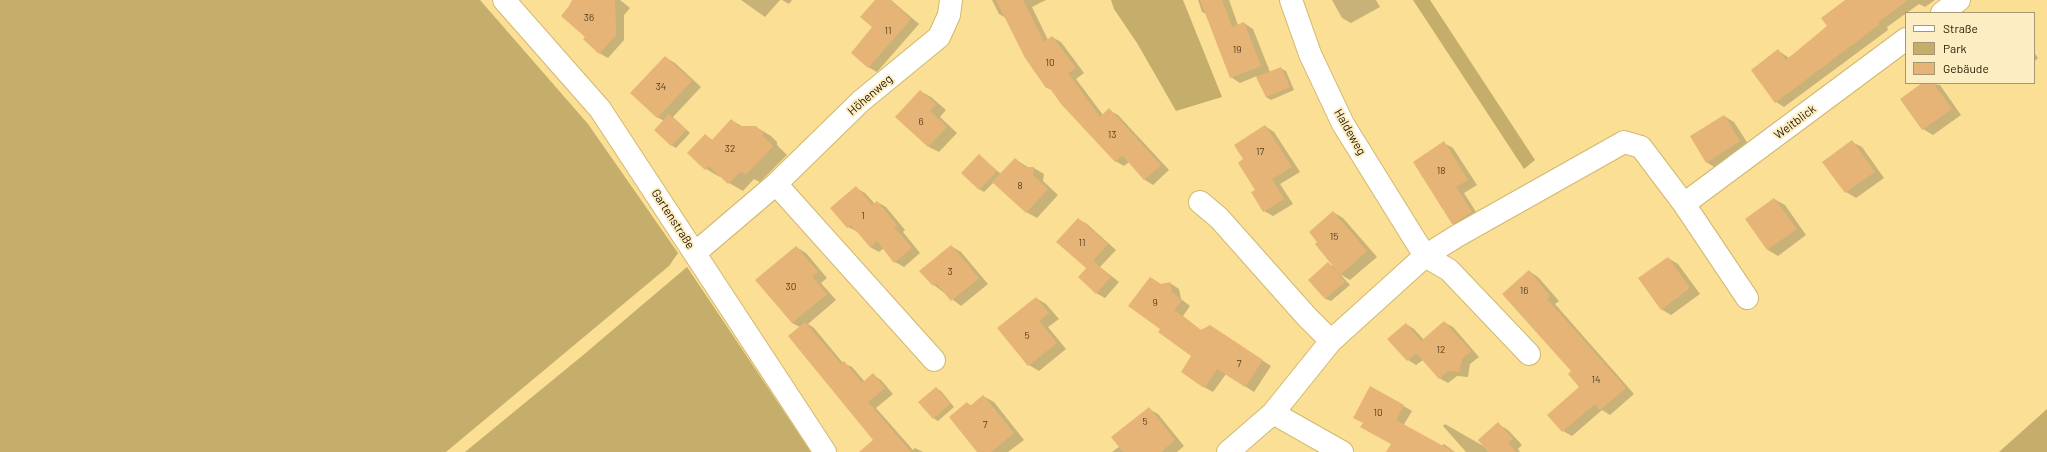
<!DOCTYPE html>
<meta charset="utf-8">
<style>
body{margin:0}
#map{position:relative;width:2047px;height:452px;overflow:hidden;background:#fadf95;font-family:Barlow,sans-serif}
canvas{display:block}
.legend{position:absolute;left:1905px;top:12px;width:130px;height:72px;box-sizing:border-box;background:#fdedc2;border:1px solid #a59774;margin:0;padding:5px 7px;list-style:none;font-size:12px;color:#211700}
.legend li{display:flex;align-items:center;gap:8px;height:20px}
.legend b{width:20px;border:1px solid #a59774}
</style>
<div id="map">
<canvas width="2047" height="452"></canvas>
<ul class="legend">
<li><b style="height:5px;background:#fff"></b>Straße</li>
<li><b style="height:11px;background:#c5ad6b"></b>Park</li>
<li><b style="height:11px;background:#e7b477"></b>Gebäude</li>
</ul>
</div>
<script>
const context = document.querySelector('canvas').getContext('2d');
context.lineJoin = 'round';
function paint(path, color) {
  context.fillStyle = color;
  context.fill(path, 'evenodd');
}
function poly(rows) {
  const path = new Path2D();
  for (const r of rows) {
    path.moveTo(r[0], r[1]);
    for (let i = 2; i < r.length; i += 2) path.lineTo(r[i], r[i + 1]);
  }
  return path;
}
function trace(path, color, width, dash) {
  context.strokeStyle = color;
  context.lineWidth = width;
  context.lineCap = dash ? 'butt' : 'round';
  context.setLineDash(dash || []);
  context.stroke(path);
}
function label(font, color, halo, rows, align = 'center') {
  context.font = font + ' Barlow,sans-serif';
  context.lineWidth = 4;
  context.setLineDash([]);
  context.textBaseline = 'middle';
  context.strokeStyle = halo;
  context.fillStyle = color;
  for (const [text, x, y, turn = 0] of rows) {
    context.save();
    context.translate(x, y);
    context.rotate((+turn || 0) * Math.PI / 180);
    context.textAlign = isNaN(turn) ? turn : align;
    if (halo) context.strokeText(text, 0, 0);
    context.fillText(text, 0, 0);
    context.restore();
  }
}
paint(poly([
 [0,0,480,0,588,124,678,253,669,266,446,452,0,452],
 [1111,0,1183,0,1222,97,1176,111,1137,43,1114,9],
 [1413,0,1430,0,1535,160,1524,169],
 [687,267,811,452,465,452,582,356],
 [2047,409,2047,452,1999,452]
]), '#c5ad6b');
paint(poly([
 [573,0,620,0,630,8,624,15,624,40,608,58,599,53,586,37],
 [741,0,780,0,765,17],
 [782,0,792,0,789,4],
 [876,0,891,0,919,24,877,72,868,67],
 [992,0,1046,0,1032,7,1048,40,1052,37,1061,42,1084,73,1076,79,1103,115,1109,110,1118,115,1169,170,1153,185,1145,180,1129,162,1124,166,1115,161,1052,90,1047,88,1026,58,1006,18,999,14],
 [1198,0,1229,0,1238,25,1244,23,1253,29,1270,72,1280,68,1286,71,1294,90,1271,100,1266,97,1257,76,1240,83,1231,77,1206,14,1202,12],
 [1332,0,1376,0,1380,7,1351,23,1342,18],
 [1846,0,1935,0,1925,7,1919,4,1887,27,1888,30,1784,107,1776,102,1779,51,1789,58,1828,26],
 [2034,52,2038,58,2034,62],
 [665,57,675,63,701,87,673,117,690,133,676,148,671,145,664,121,657,117],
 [1923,83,1940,85,1961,115,1933,135,1923,129,1901,99],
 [920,91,931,97,946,110,940,117,957,133,939,152,929,147,897,117],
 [1724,116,1734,122,1750,147,1716,168,1706,162],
 [731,120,743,127,756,127,771,136,777,142,777,145,787,155,760,182,754,179,743,191,729,183,721,176,720,177,706,169,705,136,713,140],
 [1265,126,1274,132,1300,172,1280,184,1293,204,1273,216,1264,211,1244,160],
 [1852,142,1862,147,1884,178,1856,198,1846,192],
 [1444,143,1453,148,1477,185,1464,193,1480,218,1462,229,1453,224,1414,162],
 [979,155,1001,174,1015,159,1029,168,1034,168,1044,174,1043,181,1058,195,1037,218,1026,212,994,182,984,192,979,189],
 [856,188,865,193,875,204,877,202,886,207,905,230,903,232,920,253,904,267,895,262,884,248,879,252,870,247,858,232,848,227,831,208],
 [1774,199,1785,205,1806,235,1778,256,1768,250,1746,219],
 [1333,212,1343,218,1377,257,1350,280,1340,274,1350,285,1331,301,1326,299,1310,280,1328,264,1335,267],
 [1078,219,1087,224,1116,250,1100,267,1119,282,1105,298,1096,293,1087,268,1058,242],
 [951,246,961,252,988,284,961,306,934,285],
 [796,247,806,253,827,278,821,283,836,300,808,324,814,328,843,363,852,367,865,382,873,375,881,380,893,394,876,408,913,450,915,448,923,452,873,452,875,440,800,327,792,323,757,280],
 [1668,258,1678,264,1700,294,1671,315,1661,309],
 [1529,271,1538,277,1559,301,1555,304,1634,394,1610,415,1602,410,1572,436,1563,431,1581,387],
 [1170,283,1179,289,1181,299,1190,306,1183,316,1202,331,1219,332,1271,366,1254,392,1226,374,1213,392,1204,387,1192,356,1161,329,1162,285],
 [1036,298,1046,304,1059,319,1048,327,1066,349,1039,371,1029,365,999,329],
 [1444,322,1453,327,1479,357,1470,364,1468,377,1457,376,1448,383,1439,378,1423,360,1416,365,1408,360,1406,324,1414,329,1424,340],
 [1371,387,1412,411,1403,426,1441,446,1444,444,1455,452,1401,452,1364,423],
 [936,388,941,391,954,407,938,421,933,418],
 [983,396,994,402,1024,440,1008,452,978,452,967,403,972,406],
 [1149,409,1158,414,1184,446,1177,452,1112,452,1120,446],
 [1445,424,1485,447,1498,424,1508,430,1522,445,1518,449,1520,452,1466,452,1443,426]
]), '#0003');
paint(poly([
 [572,0,615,0,616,35,599,54,583,39,585,37,561,16,569,6],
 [875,0,890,0,911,19,868,68,851,53,872,27,860,17],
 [996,0,1023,0,1044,42,1052,36,1076,68,1068,73,1100,117,1109,108,1161,165,1144,180,1122,155,1115,162,1061,104,1049,87,1046,88,1025,58],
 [1200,0,1222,0,1232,27,1244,22,1261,66,1230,78],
 [1845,0,1908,0,1878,22,1880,24,1775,103,1751,70,1778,49,1786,60,1827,26,1821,18],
 [665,56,692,81,657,118,630,93],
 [1281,67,1290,87,1266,97,1256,77],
 [1922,83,1933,83,1952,109,1922,130,1900,99],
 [920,90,936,104,930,111,947,127,928,147,895,117],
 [669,114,686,130,671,146,654,130],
 [1724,115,1740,141,1706,163,1690,136],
 [731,119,739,126,756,126,763,133,763,136,773,146,746,175,741,171,728,184,709,166,705,170,687,153,705,134,712,140],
 [1265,125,1292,167,1272,179,1284,199,1263,212,1251,192,1255,190,1238,163,1243,159,1234,145],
 [1852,140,1875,172,1845,193,1822,162],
 [1444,141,1468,180,1456,187,1472,212,1452,224,1413,162],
 [979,154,997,171,979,190,961,173],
 [1015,158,1025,167,1034,167,1033,175,1048,189,1026,213,992,182],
 [856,186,872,205,877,201,897,225,894,227,912,248,894,263,877,241,870,247,851,225,847,228,830,208],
 [1774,198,1797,229,1767,250,1745,219],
 [1333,211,1367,251,1340,275,1315,244,1317,242,1309,232],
 [1078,218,1108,244,1086,268,1056,242],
 [951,245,979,278,951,301,936,283,933,286,919,271],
 [796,246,818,272,812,276,827,294,792,323,755,280],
 [1668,257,1690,288,1661,310,1638,278],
 [1093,261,1111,277,1096,294,1078,277],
 [1328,262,1345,282,1325,299,1308,280],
 [1529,270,1550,296,1547,299,1626,388,1600,410,1595,404,1562,432,1547,415,1579,387,1568,374,1571,371,1502,294],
 [1150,277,1161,284,1170,282,1172,292,1182,300,1174,310,1201,330,1210,325,1263,360,1245,387,1217,369,1204,388,1181,372,1191,356,1158,332,1160,329,1128,306],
 [1036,297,1049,313,1039,321,1057,343,1028,366,997,328],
 [1444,321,1471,351,1462,359,1459,372,1448,371,1439,379,1416,353,1407,361,1387,339,1406,323,1421,341],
 [805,322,841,364,844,361,862,383,873,373,885,388,868,402,911,452,859,452,873,440,788,336],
 [1370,386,1404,405,1396,420,1454,452,1386,452,1391,444,1360,427,1363,423,1353,418],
 [936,387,950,404,933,419,918,402],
 [983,395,1014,433,991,452,977,452,949,417,967,402,970,406],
 [1149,407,1175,440,1161,452,1123,452,1111,437],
 [1498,422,1513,439,1508,443,1516,452,1488,452,1478,440]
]), '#e7b477');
const minor = poly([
 [504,0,600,109,825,452],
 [1291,0,1310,54,1343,124,1425,256,1449,270,1529,354],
 [1942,13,1959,0],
 [776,184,934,360],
 [1200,202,1219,218,1307,317,1331,341],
 [1684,204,1747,298],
 [695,253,776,184,861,101,939,37,949,15,951,0],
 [1273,413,1342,452],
 [1228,452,1273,413,1331,341,1425,256,1457,236,1624,142,1641,147,1684,204,1906,39]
]);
trace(minor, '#d2b86f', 24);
trace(minor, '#fff', 22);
label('10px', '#523e1e', null, [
 ["36",589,18],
 ["11",888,31],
 ["19",1237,50],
 ["10",1050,63],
 ["34",661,87],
 ["6",921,122],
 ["13",1112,135],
 ["32",730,149],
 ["17",1260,152],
 ["18",1441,171],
 ["8",1020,186],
 ["1",863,216],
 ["15",1334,237],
 ["11",1082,243],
 ["3",950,272],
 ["30",791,287],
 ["16",1524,291],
 ["9",1155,303],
 ["5",1027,336],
 ["12",1441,350],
 ["7",1239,364],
 ["14",1596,380],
 ["10",1378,413],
 ["5",1145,422],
 ["7",985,425]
]);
label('12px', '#211700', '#fdedc2', [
 ["Höhenweg",870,95,-41],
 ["Weitblick",1795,122,-37],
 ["Haldeweg",1350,132,60],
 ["Gartenstraße",673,219,57]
]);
</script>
